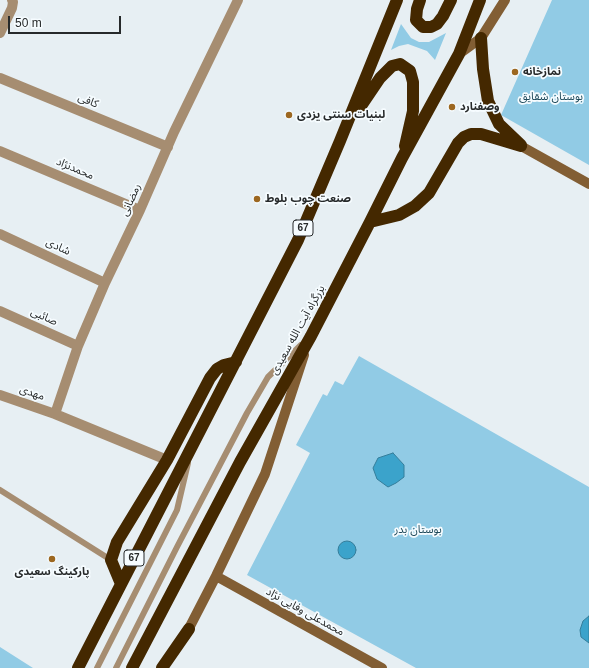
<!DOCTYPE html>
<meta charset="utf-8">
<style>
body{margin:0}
#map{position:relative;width:589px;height:668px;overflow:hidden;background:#e7eff3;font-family:Arial,sans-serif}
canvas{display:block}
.scale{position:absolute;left:8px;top:16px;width:113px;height:18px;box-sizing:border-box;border:2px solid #26292a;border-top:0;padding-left:5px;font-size:12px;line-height:14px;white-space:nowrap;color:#26292a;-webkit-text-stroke:3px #f6fcff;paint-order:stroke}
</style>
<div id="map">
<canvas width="589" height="668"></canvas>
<div class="scale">50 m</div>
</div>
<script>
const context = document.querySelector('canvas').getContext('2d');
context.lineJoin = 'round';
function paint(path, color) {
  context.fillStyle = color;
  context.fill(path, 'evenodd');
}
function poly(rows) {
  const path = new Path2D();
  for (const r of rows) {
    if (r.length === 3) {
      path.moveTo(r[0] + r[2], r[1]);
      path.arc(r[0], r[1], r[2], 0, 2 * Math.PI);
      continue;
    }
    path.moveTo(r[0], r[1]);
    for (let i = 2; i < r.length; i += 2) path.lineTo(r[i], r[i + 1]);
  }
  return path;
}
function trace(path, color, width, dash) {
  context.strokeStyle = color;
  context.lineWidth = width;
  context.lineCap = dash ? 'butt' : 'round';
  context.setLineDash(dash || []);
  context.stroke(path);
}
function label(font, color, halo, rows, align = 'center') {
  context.font = font + ' Arial,"Noto Sans Arabic",sans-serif';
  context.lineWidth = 3.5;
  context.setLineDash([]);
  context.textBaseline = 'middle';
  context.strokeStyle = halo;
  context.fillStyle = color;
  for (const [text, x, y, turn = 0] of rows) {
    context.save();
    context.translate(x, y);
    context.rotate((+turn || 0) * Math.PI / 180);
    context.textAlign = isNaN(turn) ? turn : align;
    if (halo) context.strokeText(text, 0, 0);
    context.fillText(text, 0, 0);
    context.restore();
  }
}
paint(poly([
 [552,0,589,0,589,165,501,115],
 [401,24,411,38,419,42,429,42,446,33,435,60,427,51,408,44,399,46,391,50],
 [359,356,589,487,589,668,416,668,247,575,310,453,296,445,323,394,327,396,335,381,343,385],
 [0,647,33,668,0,668]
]), '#91cbe5');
const water = poly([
 [393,453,404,465,404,477,396,483,388,487,377,479,373,468,378,458,393,453],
 [347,550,9],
 [589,616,589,643,581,637,580,630,583,621,589,616]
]);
paint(water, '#3ba3cb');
trace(water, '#357e9b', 1);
trace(poly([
 [0,490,111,560],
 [97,668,177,510,188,463],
 [116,668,177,547,247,413,268,377,301,345]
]), '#a68d71', 6);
trace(poly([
 [0,33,12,8,13,2,12,0],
 [0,78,168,147],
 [0,151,140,210],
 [0,234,105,283],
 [0,311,78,346],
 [0,395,55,414,167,460],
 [55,414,78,346,105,283,140,210,174,132,238,0]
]), '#a68d71', 10);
trace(poly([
 [459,54,481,38,505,0],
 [521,146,589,184],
 [216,576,382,668],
 [185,636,216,576,265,474,304,355]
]), '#825e34', 10);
trace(poly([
 [420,0,417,9,416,20,423,27,431,27,437,24,443,16,451,0],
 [481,38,483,69,488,101,499,124,521,145],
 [357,112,380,78,392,66,400,64,410,71,413,82,413,111,405,146],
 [370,222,399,215,415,206,429,193,458,143,464,137,471,134,481,134,521,146],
 [121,584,111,560,117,542,167,460,210,378,217,369,224,365,236,362],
 [78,668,298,240,340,141,397,0],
 [132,668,240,462,311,336,370,222,402,158,459,54,480,0],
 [162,668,189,629]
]), '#442800', 12);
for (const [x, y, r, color] of [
 [515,72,4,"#9c6720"],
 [452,107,4,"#9c6720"],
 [289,115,4,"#9c6720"],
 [257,199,4,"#9c6720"],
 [52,559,4,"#9c6720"]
]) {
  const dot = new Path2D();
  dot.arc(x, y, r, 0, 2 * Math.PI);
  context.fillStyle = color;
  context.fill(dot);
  trace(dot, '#f6fcff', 1.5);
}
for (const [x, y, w] of [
 [303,228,20],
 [134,558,20]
]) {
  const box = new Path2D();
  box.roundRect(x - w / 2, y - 8, w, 16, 3);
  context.fillStyle = '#f6fcff';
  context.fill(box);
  trace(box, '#26292a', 1);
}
label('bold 10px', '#26292a', null, [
 ["67",303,228],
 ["67",134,558]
]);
label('bold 11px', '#26292a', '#f6fcff', [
 ["نمازخانه",523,72],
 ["وصفنارد",460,107],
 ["لبنیات سنتی یزدی",297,115],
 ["صنعت چوب بلوط",265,199],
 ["پارکینگ سعیدی",52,572,"center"]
], 'left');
label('11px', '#1e495a', '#f6fcff', [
 ["بوستان شقایق",551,97],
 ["بوستان بدر",418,530]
]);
label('11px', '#26292a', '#f6fcff', [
 ["کافی",88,101,23],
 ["محمدنژاد",75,169,23],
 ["رمضانی",131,200,-66],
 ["شادی",58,247,25],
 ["صائبی",44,317,24],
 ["بزرگراه آیت الله سعیدی",298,330,-61],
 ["مهدی",32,393,19],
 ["محمدعلی وفایی نژاد",305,612,29]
]);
</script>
